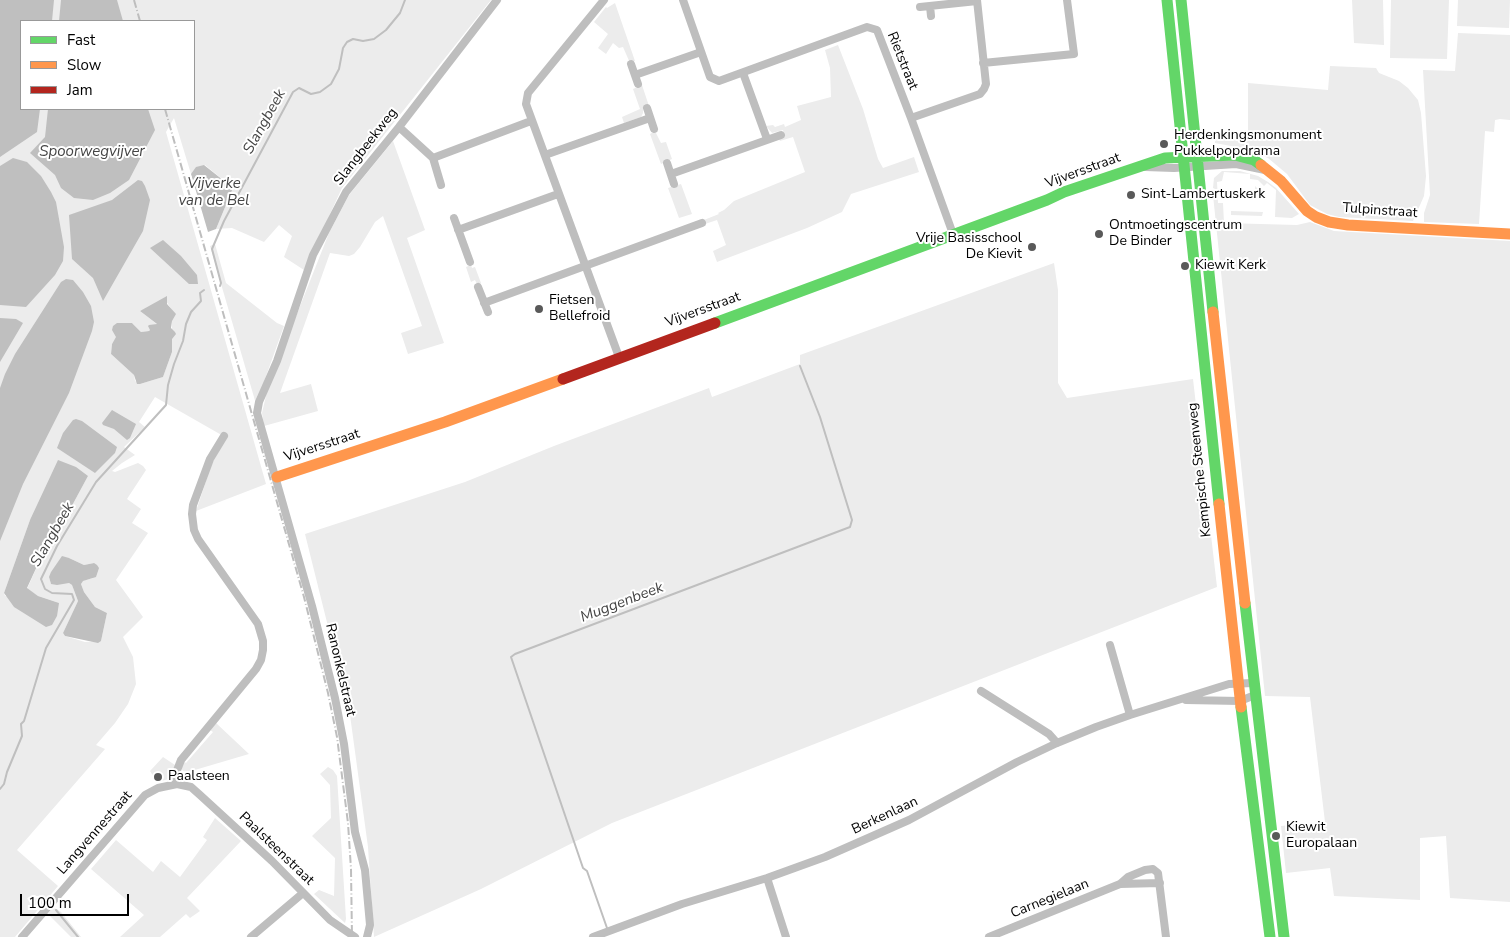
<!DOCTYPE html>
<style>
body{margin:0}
#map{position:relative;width:1510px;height:937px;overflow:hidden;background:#fff;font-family:"Nunito Sans",sans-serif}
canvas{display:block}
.legend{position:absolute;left:20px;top:20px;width:175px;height:90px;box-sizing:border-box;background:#fff;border:1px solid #999;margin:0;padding:6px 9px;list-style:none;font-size:15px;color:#000}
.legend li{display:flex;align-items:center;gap:10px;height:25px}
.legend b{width:25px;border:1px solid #999}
.scale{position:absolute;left:20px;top:894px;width:109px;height:22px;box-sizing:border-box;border:2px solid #000;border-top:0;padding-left:6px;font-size:15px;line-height:18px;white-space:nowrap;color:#000;-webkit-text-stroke:4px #fff;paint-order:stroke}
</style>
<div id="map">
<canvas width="1510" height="937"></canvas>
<ul class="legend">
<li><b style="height:6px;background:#63d668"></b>Fast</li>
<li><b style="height:6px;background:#ff974d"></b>Slow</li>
<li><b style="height:6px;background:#b3261e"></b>Jam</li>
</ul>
<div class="scale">100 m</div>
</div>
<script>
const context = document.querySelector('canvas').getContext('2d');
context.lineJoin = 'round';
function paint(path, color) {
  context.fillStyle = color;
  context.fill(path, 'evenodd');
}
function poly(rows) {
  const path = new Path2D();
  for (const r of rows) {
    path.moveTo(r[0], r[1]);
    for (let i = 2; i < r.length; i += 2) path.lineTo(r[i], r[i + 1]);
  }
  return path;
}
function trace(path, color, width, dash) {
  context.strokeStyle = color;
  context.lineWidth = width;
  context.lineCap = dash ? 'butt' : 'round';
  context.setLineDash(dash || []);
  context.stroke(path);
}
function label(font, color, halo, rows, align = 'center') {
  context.font = font + ' "Nunito Sans",sans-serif';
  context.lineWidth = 4;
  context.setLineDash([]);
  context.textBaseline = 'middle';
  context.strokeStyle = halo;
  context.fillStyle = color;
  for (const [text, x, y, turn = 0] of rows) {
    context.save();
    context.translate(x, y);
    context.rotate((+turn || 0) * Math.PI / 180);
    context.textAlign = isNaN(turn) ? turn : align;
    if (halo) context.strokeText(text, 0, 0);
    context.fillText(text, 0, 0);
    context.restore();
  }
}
paint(poly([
 [0,0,491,0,342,188,304,270,284,257,292,236,279,225,264,242,232,228,216,229,233,188,205,165,191,174,174,118,166,132,266,484,196,511,211,466,225,437,155,397,139,422,145,427,124,447,135,455,122,463,112,471,115,472,138,463,143,466,146,470,127,499,141,509,132,523,148,533,116,580,143,617,123,637,133,657,136,684,128,704,115,723,96,745,105,749,17,850,58,886,15,937,0,937],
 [21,21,194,21,194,109,21,109],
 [166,301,172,310,172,352,163,377,140,384,135,381,134,375,111,354,112,344,116,338,117,323,132,323,141,332,149,331,158,325,140,311],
 [88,476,54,539,48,544,44,551,27,589,38,596,59,603,5,596,4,593,30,520],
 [69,558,84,565,94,563,93,578,82,581,81,584,84,592,95,607,107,613,101,641,85,642,65,636,63,633,78,601,72,585,69,583,51,584,49,577],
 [1352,0,1383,0,1384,45,1354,43],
 [1391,0,1449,0,1447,59,1390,58],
 [1458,0,1510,0,1509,28,1457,26],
 [615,3,635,61,630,63,623,47,619,48,613,43,606,54,598,48,608,34,594,22,606,7,607,8],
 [1458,33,1510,35,1510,120,1500,119,1495,120,1494,132,1485,131,1479,224,1424,222,1424,213,1430,195,1423,70,1455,71],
 [838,45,863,109,878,159,883,168,914,157,919,172,851,194,842,212,807,228,717,262,713,251,726,245,717,220,705,224,704,220,719,214,718,213,724,210,734,201,805,172,793,137,780,141,779,139,785,137,783,130,772,133,766,126,773,125,775,127,784,124,785,127,801,120,797,106,831,97,830,68,825,50],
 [1330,66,1376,68,1379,73,1399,81,1408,88,1418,100,1421,113,1426,176,1424,196,1413,221,1339,217,1327,214,1310,205,1287,174,1268,158,1247,149,1215,143,1215,140,1248,137,1248,83,1328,90],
 [642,85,649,106,643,109,643,113,641,117,624,123,622,117,640,109,633,89],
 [655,131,661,143,666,142,672,159,661,164,650,134],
 [393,141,425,230,407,238,444,343,408,354,401,333,422,326,383,216,375,222,360,247,354,254,349,256,330,253,280,393,311,384,318,411,264,426,262,413,268,387,329,233,349,195],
 [1222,171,1240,171,1258,176,1268,182,1276,188,1299,214,1292,218,1275,217,1276,190,1267,183,1264,186,1258,180,1250,179,1250,174,1224,172,1222,181,1217,182,1218,203,1223,203,1224,223,1297,225,1310,222,1334,231,1510,241,1510,902,1450,898,1446,836,1420,838,1420,900,1334,896,1330,868,1286,873,1281,826,1325,822,1310,697,1265,696,1213,195,1216,194,1215,189,1213,188,1214,178],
 [681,184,692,214,679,218,668,188],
 [1255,186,1264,195,1229,192,1230,190,1255,191],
 [1231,211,1263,212,1262,216,1231,215],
 [215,244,226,283,277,323,284,326,256,404,210,246],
 [1054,263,1058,290,1058,383,1067,398,1193,379,1217,587,612,823,481,889,374,937,368,847,350,715,305,534,465,482,554,446,709,388,712,397,800,364,800,355],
 [471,265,472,268,475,267,481,283,477,284,475,280,471,282,466,267],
 [216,723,249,754,188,772,183,771,181,768,183,761,186,763,213,732,210,730],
 [163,757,175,765,173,778,157,782,150,771],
 [328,767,333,770,337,776,346,919,345,923,314,894,319,890,334,896,335,858,312,836,331,818,330,785,320,774],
 [215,818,241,841,187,898,200,911,190,918,186,914,160,937,120,937,144,915,91,869,116,840,153,872,161,861,180,877,207,840,203,837],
 [52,908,57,909,61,912,81,937,71,937,48,914]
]), '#ececec');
paint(poly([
 [0,0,54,0,52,21,21,21,21,109,40,109,37,132,0,157],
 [61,0,117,0,123,21,59,21],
 [48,109,148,109,155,130,129,180,110,193,93,200,74,198,61,188,55,175,30,153,45,137],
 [13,158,27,162,41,176,51,192,56,202,64,247,63,261,55,275,26,307,0,305,0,166],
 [204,165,233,188,216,229,208,232,191,174,196,167],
 [138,180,142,181,145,186,150,200,143,231,103,301,93,278,72,259,69,215,112,200],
 [163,240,181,256,197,275,198,284,189,284,150,248],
 [66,279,73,280,83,292,91,306,94,322,92,331,69,393,23,484,0,541,0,388,5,374,15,354,61,282],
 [167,296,167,304,176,314,172,321,171,328,175,332,176,334,172,339,172,352,163,377,140,384,137,384,134,375,111,354,112,344,116,337,112,330,113,326,117,323,132,323,141,332,149,331,150,330,148,326,149,325,157,324,140,311],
 [0,318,16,319,23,323,0,362],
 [112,410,136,424,130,438,127,440,114,429,103,425,102,423],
 [76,419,82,421,117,447,115,453,95,473,57,448,63,433,73,420],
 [58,460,76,467,88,476,54,539,48,544,44,551,27,588,38,596,59,603,57,616,52,625,46,627,14,607,4,593,30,520],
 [62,556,69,558,84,565,94,563,97,565,99,568,96,577,83,581,81,584,84,592,95,607,107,613,101,641,98,643,65,636,63,633,78,601,72,585,69,583,57,585,51,584,49,577,51,572]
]), '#bfbfbf');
trace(poly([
 [220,286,221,283,212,249,224,221,293,92,299,88,311,94,320,92,331,84,339,69,343,48,347,42,353,39,363,41,374,39,386,30,400,13,405,0],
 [0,789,4,784,7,772,22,736,21,724,24,721,46,648,74,600,72,594,52,593,45,589,41,579,57,546,96,482,166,405,168,385,174,364,183,341,186,324,191,312,201,301,200,293,204,290],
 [56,910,78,937],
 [607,928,587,871,583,868,511,657,515,654,850,527,852,520,820,417,800,366]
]), '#bfbfbf', 2);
trace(poly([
 [604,0,528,93,526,104,619,357],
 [683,0,710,77,719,81,867,27,877,30,911,118,953,234],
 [930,6,931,16],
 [920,7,977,1],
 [983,63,1074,54,1067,0],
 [631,64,638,84],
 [743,73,767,139],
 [635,75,701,52],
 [647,108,654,129],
 [911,118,980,94,984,89,986,84,977,0],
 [399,127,433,158,441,185],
 [545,155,650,118],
 [433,158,531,121],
 [667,163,674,184],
 [1145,167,1174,168,1236,164,1265,170],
 [671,174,781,135],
 [454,218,470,262],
 [458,230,558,194],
 [478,287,488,312],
 [484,303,702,223],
 [1110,645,1130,715],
 [981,691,1049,734,1057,743],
 [1186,700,1240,701,1255,695],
 [177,784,176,773,181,760,256,669,261,660,263,650,263,641,258,624,198,539,194,530,192,514,193,505,210,459,224,436],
 [767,878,786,937],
 [1120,884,1160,883],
 [22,937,145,795,158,788,177,784,191,787,200,795,272,861,330,920,355,937],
 [251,937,303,893],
 [367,937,370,925,365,870,355,832,344,744,335,698,312,606,257,413,259,402,277,361,313,255,346,192,399,127,497,0],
 [593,937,682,904,767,878,825,857,909,820,1017,762,1057,743,1096,727,1130,715,1229,684,1253,683],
 [989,937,1120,884,1128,877,1145,870,1153,869,1158,873,1166,937]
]), '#bebebe', 8);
trace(poly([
 [1167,0,1219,504],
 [1181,0,1213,312],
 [715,323,1047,200,1064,192,1165,158,1235,155,1254,160,1261,165],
 [1245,603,1284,937],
 [1241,707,1270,937]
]), '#63d668', 11);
trace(poly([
 [1261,165,1281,181,1307,211,1316,217,1329,222,1348,225,1510,234],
 [1213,312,1245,603],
 [277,477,445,422,563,379],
 [1219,504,1241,707]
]), '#ff974d', 11);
trace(poly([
 [563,379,715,323]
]), '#b3261e', 11);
trace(poly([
 [134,0,140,21],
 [165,109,304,597,328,693,337,737,348,823,351,869,352,937]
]), '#bebebe', 2, [8, 2.5, 1, 2.5]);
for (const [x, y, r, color] of [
 [1164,144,5,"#595959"],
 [1131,195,5,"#595959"],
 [1099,234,5,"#595959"],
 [1032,247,5,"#595959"],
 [1185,266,5,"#595959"],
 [539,309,5,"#595959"],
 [158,777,5,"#595959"],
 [1276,836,5,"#595959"]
]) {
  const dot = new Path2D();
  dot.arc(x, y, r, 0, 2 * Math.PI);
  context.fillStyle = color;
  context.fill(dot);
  trace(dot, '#fff', 2);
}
label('14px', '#000', '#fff', [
 ["Rietstraat",902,61,68],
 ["Slangbeekweg",366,147,-52],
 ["Vijversstraat",1083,171,-20],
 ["Tulpinstraat",1380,211,4],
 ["Vijversstraat",703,310,-20],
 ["Vijversstraat",322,446,-18],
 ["Kempische Steenweg",1200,470,-96],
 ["Ranonkelstraat",340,670,77],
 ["Berkenlaan",885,816,-25],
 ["Langvennestraat",95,833,-49],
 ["Paalsteenstraat",276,849,44],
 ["Carnegielaan",1050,899,-22]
]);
label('14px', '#000', '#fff', [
 ["Herdenkingsmonument",1174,136],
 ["Pukkelpopdrama",1174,152],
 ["Sint-Lambertuskerk",1141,195],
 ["Ontmoetingscentrum",1109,226],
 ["De Binder",1109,242],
 ["Vrije Basisschool",1022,239,"right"],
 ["De Kievit",1022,255,"right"],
 ["Kiewit Kerk",1195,266],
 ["Fietsen",549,301],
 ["Bellefroid",549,317],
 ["Paalsteen",168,777],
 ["Kiewit",1286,828],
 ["Europalaan",1286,844]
], 'left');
label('italic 15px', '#444', '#fff', [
 ["Slangbeek",265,122,-61],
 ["Spoorwegvijver",92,152],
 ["Vijverke",214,184],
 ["van de Bel",214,201],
 ["Slangbeek",53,535,-60],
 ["Muggenbeek",622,603,-21]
]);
</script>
